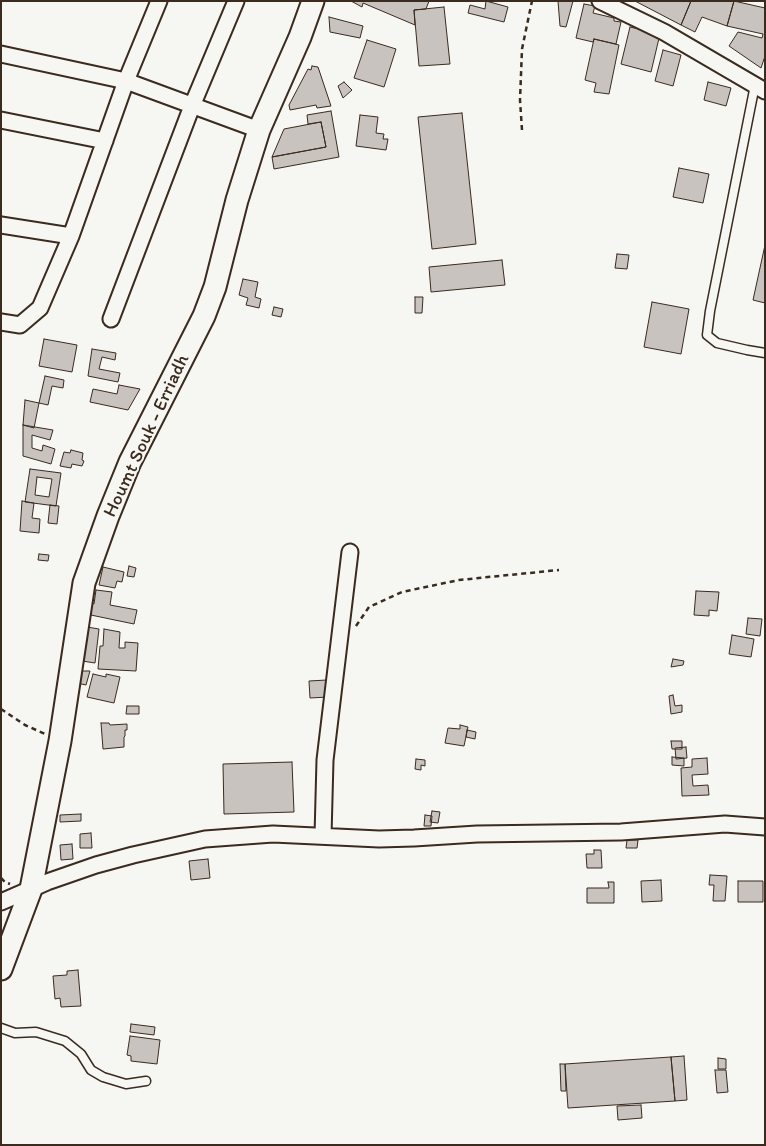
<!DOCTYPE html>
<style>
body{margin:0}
#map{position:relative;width:766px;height:1146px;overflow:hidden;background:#f6f6f2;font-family:Itim,sans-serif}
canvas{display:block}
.frame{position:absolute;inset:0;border:2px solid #3b2a1e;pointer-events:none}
</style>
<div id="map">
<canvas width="766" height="1146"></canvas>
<div class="frame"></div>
</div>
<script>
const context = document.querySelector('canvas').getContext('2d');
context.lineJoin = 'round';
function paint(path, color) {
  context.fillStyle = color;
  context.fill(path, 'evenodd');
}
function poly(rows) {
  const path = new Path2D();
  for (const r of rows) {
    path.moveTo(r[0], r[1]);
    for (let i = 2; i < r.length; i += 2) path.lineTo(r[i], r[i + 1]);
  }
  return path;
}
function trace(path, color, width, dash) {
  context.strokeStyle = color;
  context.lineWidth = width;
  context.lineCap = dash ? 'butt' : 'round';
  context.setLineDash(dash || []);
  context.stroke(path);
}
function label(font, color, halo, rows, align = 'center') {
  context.font = font + ' Itim,sans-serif';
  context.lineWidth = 4;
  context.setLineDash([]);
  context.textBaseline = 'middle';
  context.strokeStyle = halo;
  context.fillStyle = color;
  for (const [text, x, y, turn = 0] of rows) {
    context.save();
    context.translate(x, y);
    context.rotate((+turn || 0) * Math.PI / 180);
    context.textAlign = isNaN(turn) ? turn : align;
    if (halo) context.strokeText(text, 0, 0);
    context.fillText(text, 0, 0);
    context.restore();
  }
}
const building = poly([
 [351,1,429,1,426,9,414,10,415,25,363,3,362,7,351,1],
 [486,1,508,7,504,22,468,13,470,5,485,9,486,1],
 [558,1,573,1,566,27,560,26,558,1],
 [635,1,691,1,681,25,635,1],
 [691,1,734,1,727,26,702,17,695,32,681,25,691,1],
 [734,1,765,8,765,56,761,68,729,46,738,32,762,38,763,34,727,26,734,1],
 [584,4,595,6,593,13,614,18,614,21,621,22,616,44,594,39,593,42,576,38,584,4],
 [444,7,450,64,419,66,414,10,444,7],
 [329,17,363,26,360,38,330,32,329,17],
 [630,27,660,34,651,72,621,64,630,27],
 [594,39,619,45,609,94,594,92,596,83,585,80,594,39],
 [367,40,396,49,384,87,354,78,367,40],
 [663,50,681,55,673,86,655,81,663,50],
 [312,66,318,67,331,106,317,108,316,105,290,110,289,105,308,69,311,70,312,66],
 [344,82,352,90,343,98,338,86,344,82],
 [708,82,731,88,726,106,704,100,708,82],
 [331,111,339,157,274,169,272,157,326,147,321,122,308,124,307,115,331,111],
 [462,113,476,244,432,249,418,117,462,113],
 [360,115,378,117,376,133,384,134,383,139,388,139,386,150,356,146,360,115],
 [321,122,326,147,272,157,284,129,321,122],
 [679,168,709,174,703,203,673,197,679,168],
 [765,245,765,303,753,300,765,245],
 [617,254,629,255,627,269,615,268,617,254],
 [502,260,505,285,431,292,429,267,502,260],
 [243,279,258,282,255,297,261,299,259,308,246,305,248,298,239,295,243,279],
 [415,297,423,297,422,313,415,313,415,297],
 [652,302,689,309,681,354,644,347,652,302],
 [274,307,283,309,281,317,272,315,274,307],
 [44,339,77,345,72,372,39,366,44,339],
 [92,349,116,353,115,360,102,357,99,369,120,373,118,382,88,376,92,349],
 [45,376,64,380,63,388,52,386,48,405,39,403,45,376],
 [119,385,140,389,128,410,90,402,93,389,117,394,119,385],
 [25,400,39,403,34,428,23,425,25,400],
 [23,425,53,430,50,440,32,435,32,448,42,451,43,445,55,449,51,464,23,456,23,425],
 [71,450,83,453,82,460,84,461,82,466,72,464,71,468,60,466,64,452,70,453,71,450],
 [30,469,61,473,56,506,25,502,30,469],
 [37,477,52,479,49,497,35,495,37,477],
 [22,501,34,503,32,518,40,519,39,533,20,531,22,501],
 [50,505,59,506,57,524,48,523,50,505],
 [39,554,49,555,48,561,38,560,39,554],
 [129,566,136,568,134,577,127,576,129,566],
 [103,567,124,572,122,582,117,581,115,588,99,585,103,567],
 [96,590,112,592,110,605,137,610,134,624,86,614,88,602,94,604,96,590],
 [696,591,719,592,717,611,709,610,709,616,694,615,696,591],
 [748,618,762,619,760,636,746,634,748,618],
 [87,627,99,629,95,663,82,661,87,627],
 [104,629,120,632,119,648,125,648,125,642,138,643,136,671,98,669,100,646,103,646,104,629],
 [732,635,754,639,751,657,729,654,732,635],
 [673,659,684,661,683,665,671,667,673,659],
 [79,671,90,671,86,685,77,683,79,671],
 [93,674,106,677,106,674,120,677,114,703,87,697,93,674],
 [327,680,328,697,310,698,309,681,327,680],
 [673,695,675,706,682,705,682,712,671,714,669,696,673,695],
 [127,706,139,706,139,714,126,714,127,706],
 [101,723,109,723,110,725,127,724,127,730,125,730,125,736,124,737,124,747,103,749,101,723],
 [460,725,468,727,464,746,445,743,448,728,460,729,460,725],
 [467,730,476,732,475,739,466,737,467,730],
 [671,741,682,741,682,749,672,749,671,741],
 [686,747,687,758,676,759,675,748,686,747],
 [672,757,684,758,684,766,672,765,672,757],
 [707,758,708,774,692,775,693,786,708,785,709,795,682,796,681,768,692,767,692,759,707,758],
 [416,759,425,760,425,766,421,765,421,770,415,769,416,759],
 [292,762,294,812,224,814,223,764,292,762],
 [432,811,440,812,438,823,430,822,432,811],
 [81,814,81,821,60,822,60,815,81,814],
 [425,815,432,816,431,826,424,826,425,815],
 [91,833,92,848,80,848,80,834,91,833],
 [627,840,638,840,637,848,626,848,627,840],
 [72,844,73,859,61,860,60,845,72,844],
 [594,850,601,850,602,868,587,868,586,854,594,854,594,850],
 [208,859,210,878,191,880,189,861,208,859],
 [710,875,727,876,725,901,713,901,714,885,709,885,710,875],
 [661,880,662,901,642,902,641,881,661,880],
 [738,881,763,881,763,902,738,902,738,881],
 [608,882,614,882,614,903,587,903,587,888,609,888,608,882],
 [78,970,81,1006,61,1007,60,998,55,999,53,976,67,975,67,971,78,970],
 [131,1024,155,1027,154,1035,130,1032,131,1024],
 [130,1036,160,1040,157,1064,131,1061,131,1056,127,1055,130,1036],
 [684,1056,687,1100,675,1101,671,1057,684,1056],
 [671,1057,675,1101,568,1108,565,1064,671,1057],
 [718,1058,726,1059,726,1069,718,1069,718,1058],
 [560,1064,565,1064,566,1091,561,1091,560,1064],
 [715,1070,726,1070,728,1092,717,1093,715,1070],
 [641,1105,642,1118,618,1120,617,1106,641,1105]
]);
paint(building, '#c8c3be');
trace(building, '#3b2a1e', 1);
const lane = poly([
 [755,85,710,311,707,335,717,343,747,350,765,353],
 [1,1028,15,1033,36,1032,65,1041,81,1054,91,1070,103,1077,126,1084,146,1081]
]);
const street = poly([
 [600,1,664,32,765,91],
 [1,54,126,81,259,130],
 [1,120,105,141],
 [1,225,71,236],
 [111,319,192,106,236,1],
 [1,322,20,325,40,308,71,236,126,81,159,1],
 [323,836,325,760,350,552],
 [1,902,47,882,96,865,133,855,205,839,273,834,379,839,414,838,477,834,621,832,725,824,765,827]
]);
const secondary = poly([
 [1,969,31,889,60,741,84,583,108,516,130,462,204,316,215,287,237,200,259,130,300,37,313,1]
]);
trace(lane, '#3b2a1e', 11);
trace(street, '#3b2a1e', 19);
trace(secondary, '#3b2a1e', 25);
trace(poly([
 [522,130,520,100,522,49,532,1],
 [356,626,369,607,402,592,459,580,559,570],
 [1,709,25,725,45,734],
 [1,878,5,882,10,884]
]), '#3b2a1e', 2.5, [5, 4]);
trace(lane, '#f6f6f2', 8);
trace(street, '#f6f6f2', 15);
trace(secondary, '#f6f6f2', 21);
label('19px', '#3b2a1e', '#f6f6f2', [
 ["Houmt Souk - Erriadh",147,436,-65]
]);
</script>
